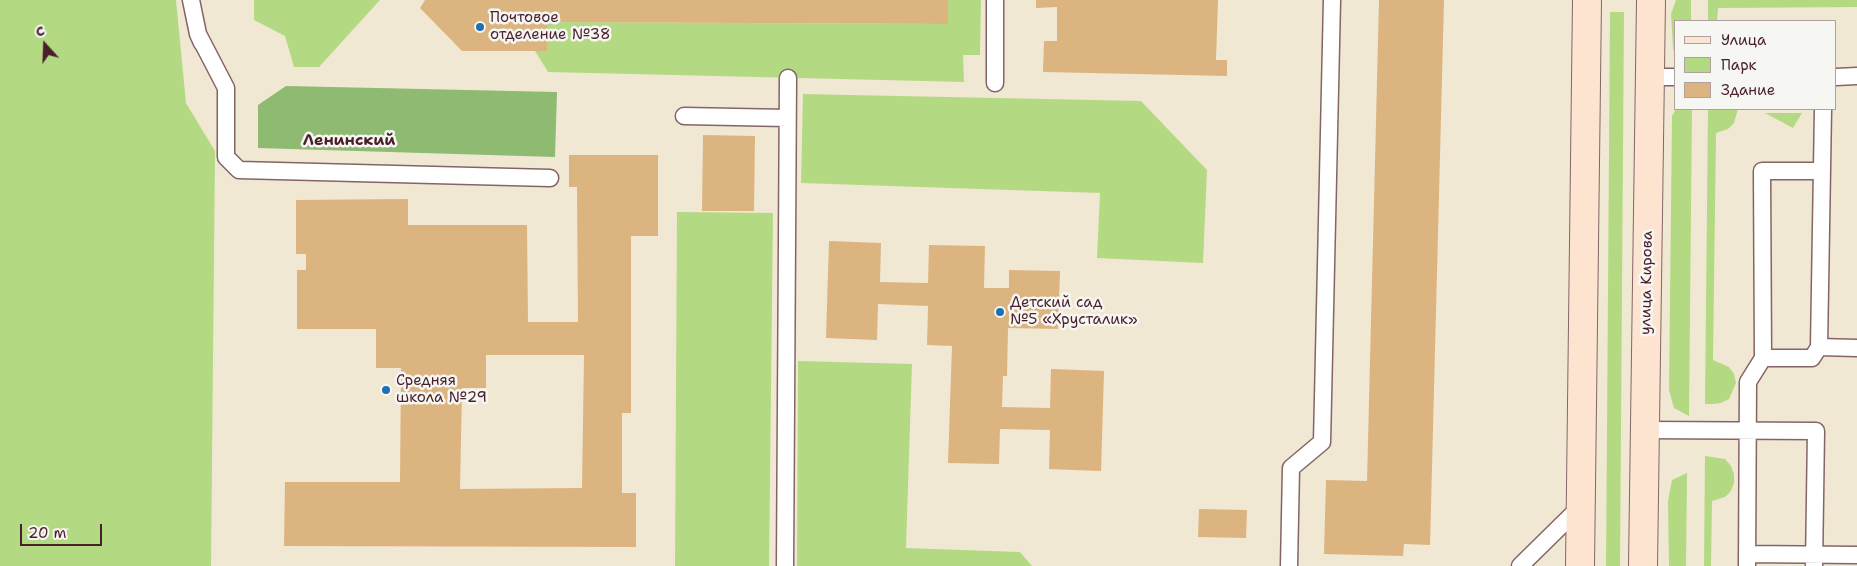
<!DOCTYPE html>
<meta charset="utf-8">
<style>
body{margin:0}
#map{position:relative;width:1857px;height:566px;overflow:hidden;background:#f1e8d4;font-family:"Shantell Sans",sans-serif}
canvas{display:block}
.legend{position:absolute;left:1674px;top:20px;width:162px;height:90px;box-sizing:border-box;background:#f6f6f2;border:1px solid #b1a0a2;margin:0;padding:6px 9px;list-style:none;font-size:15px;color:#4a1f2b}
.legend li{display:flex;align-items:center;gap:10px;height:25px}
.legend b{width:25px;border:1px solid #b1a0a2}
.north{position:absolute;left:20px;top:20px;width:50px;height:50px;-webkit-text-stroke:4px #f6f6f2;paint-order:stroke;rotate:340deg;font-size:14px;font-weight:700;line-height:20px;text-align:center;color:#4a1f2b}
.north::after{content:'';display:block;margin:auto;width:18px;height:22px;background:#4a1f2b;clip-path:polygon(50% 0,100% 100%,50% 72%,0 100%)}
.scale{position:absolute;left:20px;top:524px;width:82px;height:22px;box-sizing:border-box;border:2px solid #4a1f2b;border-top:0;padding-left:6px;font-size:15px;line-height:18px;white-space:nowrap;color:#4a1f2b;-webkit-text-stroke:4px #f6f6f2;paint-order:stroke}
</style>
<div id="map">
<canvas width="1857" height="566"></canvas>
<ul class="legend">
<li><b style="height:6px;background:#fde4d1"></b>Улица</li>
<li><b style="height:14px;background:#b3da83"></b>Парк</li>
<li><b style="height:14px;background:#dcb480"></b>Здание</li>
</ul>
<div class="north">С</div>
<div class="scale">20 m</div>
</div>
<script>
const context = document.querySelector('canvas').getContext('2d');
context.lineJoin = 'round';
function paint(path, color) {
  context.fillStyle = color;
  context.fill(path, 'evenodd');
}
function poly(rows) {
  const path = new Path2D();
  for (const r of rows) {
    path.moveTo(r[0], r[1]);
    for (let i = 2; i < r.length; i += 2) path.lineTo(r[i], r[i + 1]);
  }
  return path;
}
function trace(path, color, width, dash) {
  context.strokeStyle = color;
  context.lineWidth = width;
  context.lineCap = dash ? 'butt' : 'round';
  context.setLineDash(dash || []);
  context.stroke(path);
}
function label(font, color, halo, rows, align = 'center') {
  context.font = font + ' "Shantell Sans",sans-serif';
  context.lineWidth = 5;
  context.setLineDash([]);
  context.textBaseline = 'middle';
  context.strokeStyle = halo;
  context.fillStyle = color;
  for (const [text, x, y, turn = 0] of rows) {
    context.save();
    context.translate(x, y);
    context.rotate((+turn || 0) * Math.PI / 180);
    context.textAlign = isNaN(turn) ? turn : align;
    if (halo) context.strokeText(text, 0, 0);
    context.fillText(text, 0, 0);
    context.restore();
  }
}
paint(poly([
 [0,0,176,0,186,103,215,151,211,566,0,566],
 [254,0,380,0,319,67,294,67,285,36,254,20],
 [948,0,981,0,980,55,963,55,964,82,548,72,535,51,547,51,547,22,947,24],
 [1676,0,1691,0,1691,21,1676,21,1676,59,1673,48,1671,14],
 [1708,0,1857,0,1857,7,1718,8,1717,21,1708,21],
 [1610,12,1624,12,1620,566,1606,566],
 [803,94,1141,101,1207,170,1203,263,1097,258,1100,193,801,183],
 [1676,109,1692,109,1689,416,1674,408,1669,390,1672,116],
 [1708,109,1738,109,1734,123,1728,129,1716,133,1713,360,1729,367,1734,374,1736,383,1729,399,1721,403,1713,404,1705,404],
 [1765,113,1802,113,1793,128],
 [677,212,773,213,769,566,675,566],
 [798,361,912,364,906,548,1020,552,1032,566,797,566],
 [1705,456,1725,459,1731,466,1734,474,1734,483,1731,491,1725,497,1712,501,1711,566,1704,566],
 [1687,473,1686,566,1669,566,1668,501,1672,480]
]), '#b3da83');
paint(poly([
 [286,86,557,92,555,157,258,148,258,105]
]), '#8eba71');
paint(poly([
 [425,0,948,0,948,24,547,22,547,51,462,51,420,8],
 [1036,0,1218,0,1216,60,1227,60,1227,76,1043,72,1044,41,1057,41,1057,7,1036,8],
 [1379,0,1444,0,1430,545,1404,544,1403,556,1324,554,1326,480,1367,481],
 [703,135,755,136,754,211,702,211],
 [569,155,658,155,658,236,631,236,631,413,622,413,622,493,636,493,636,547,284,546,285,482,400,482,401,368,376,368,376,329,297,329,297,270,306,270,306,254,296,254,296,200,408,199,408,225,527,225,528,322,578,322,577,187,569,187],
 [486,355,584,355,582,488,460,489,462,388,486,388],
 [829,241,881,243,880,282,928,283,929,245,985,246,984,288,1009,288,1009,270,1060,271,1058,329,1008,328,1007,376,1003,376,1002,407,1050,408,1051,369,1104,371,1101,471,1049,469,1050,430,1000,429,999,464,948,463,952,346,927,345,928,306,878,304,877,340,826,338],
 [1199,509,1247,510,1246,538,1198,537]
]), '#dcb480');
const lane = poly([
 [191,0,198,34,202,43],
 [198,34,226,88,226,157,239,170,550,178],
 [1650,77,1676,77],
 [1836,77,1857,76],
 [995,83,995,0],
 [684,116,787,118],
 [1819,347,1857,348],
 [1763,358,1762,171,1822,171],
 [1645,430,1816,431,1814,566],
 [1747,554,1857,555],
 [785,566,788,78],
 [1289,566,1291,468,1322,442,1332,0],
 [1520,566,1581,506],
 [1747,566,1748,382,1763,358,1812,358,1819,347,1823,109]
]);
const secondary = poly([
 [1580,566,1587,0],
 [1643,566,1651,0]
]);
trace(lane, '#846566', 19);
trace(secondary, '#846566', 30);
trace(lane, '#fff', 16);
trace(secondary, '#fde4d1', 28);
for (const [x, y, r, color] of [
 [480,27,5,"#1f6fb2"],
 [1000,312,5,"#1f6fb2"],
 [386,390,5,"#1f6fb2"]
]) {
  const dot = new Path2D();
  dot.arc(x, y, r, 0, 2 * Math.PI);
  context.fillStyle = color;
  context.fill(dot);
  trace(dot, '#f6f6f2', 2);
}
label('15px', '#4a1f2b', '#f6f6f2', [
 ["Почтовое",490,18],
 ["отделение №38",490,35],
 ["Детский сад",1010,303],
 ["№5 «Хрусталик»",1010,320],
 ["Средняя",396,381],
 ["школа №29",396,398]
], 'left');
label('15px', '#4a1f2b', '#f6f6f2', [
 ["улица Кирова",1647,283,-89]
]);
label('bold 16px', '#4a1f2b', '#f6f6f2', [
 ["Ленинский",349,141]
]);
</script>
